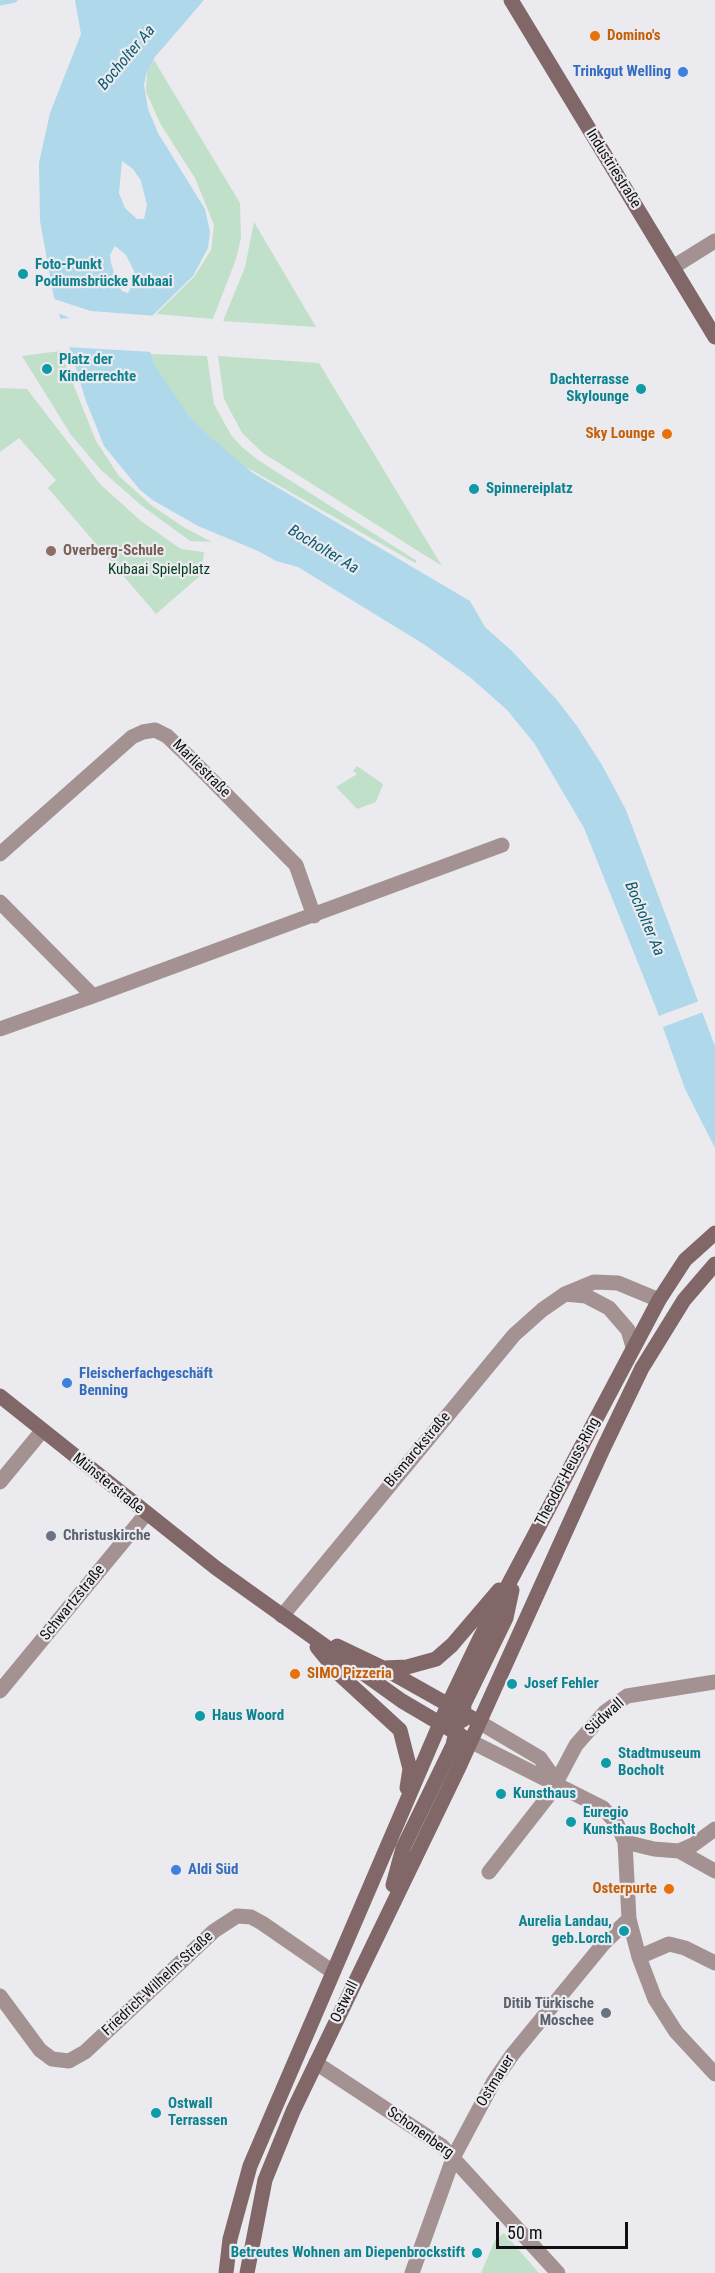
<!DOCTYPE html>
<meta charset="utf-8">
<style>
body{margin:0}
#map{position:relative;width:715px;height:2273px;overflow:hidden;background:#ebebef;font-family:"Roboto Condensed",sans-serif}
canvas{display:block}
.scale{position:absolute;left:496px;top:2222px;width:132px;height:27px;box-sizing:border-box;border:3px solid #101012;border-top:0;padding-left:8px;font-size:18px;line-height:21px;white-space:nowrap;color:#101012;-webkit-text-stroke:4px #ebebef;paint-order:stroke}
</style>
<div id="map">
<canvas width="715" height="2273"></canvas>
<div class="scale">50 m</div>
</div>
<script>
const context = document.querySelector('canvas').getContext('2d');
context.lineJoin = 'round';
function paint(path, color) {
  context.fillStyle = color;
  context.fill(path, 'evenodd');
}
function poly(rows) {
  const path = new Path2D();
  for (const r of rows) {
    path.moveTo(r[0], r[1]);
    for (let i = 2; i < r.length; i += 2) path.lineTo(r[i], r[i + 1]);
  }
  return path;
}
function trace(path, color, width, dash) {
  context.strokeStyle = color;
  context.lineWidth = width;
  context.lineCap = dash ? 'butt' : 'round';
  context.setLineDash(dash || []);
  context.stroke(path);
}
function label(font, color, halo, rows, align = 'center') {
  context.font = font + ' "Roboto Condensed",sans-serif';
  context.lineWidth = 4.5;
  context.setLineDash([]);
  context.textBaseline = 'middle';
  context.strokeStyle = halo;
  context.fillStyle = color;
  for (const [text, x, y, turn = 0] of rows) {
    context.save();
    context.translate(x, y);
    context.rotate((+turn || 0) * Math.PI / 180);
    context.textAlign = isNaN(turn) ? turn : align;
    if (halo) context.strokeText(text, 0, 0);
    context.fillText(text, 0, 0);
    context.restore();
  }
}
paint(poly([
 [154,60,240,203,241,238,236,259,213,319,156,314,194,277,211,250,214,225,195,178,161,125,146,92,147,72],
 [254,222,316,327,223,321,245,267],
 [60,351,96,441,119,476,151,505,185,528,212,542,190,541,142,506,101,470,71,435,22,356],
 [150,354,207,356,214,404,231,435,242,447,258,460,417,561,415,563,239,463,203,434,157,382],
 [218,356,319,363,442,566,263,453,242,433,224,399],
 [0,388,27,389,100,484,141,521,181,549,204,552,201,575,156,614,48,488,56,480,19,438,0,452],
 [357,766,383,784,376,802,357,809,336,787,357,774,353,771],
 [504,2233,539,2273,481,2273,495,2240]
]), '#c1e0c9');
paint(poly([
 [75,0,204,0,155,57,146,74,144,85,148,109,158,133,205,209,210,232,208,248,193,276,149,319,144,334,155,366,190,417,209,436,253,473,470,601,485,627,512,651,557,700,577,726,602,765,626,810,715,1046,715,1148,685,1089,656,1008,584,828,534,743,507,710,471,678,425,645,298,567,276,561,258,551,198,526,154,501,140,490,104,446,86,401,54,298,40,221,39,163,50,113,81,34],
 [122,161,133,169,141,181,147,205,144,219,137,219,125,208,119,193],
 [115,246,126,255,134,271,134,282,128,293,122,291,117,282,111,263,110,255]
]), '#afd9ea');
paint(poly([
 [51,298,91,311,156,316,147,334,153,352,66,347,57,319,70,318,55,312],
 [702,1000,706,1011,660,1028,656,1017]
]), '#ebebef');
trace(poly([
 [0,3,15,0]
]), '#afd9ea', 5);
trace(poly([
 [673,267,715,241],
 [0,854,132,737,143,732,155,730,167,736,187,755,296,865,314,916],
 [0,902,93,996,502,845],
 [0,1029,93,996],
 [565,1294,586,1296,609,1308,628,1330,633,1347],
 [0,1482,42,1431],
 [282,1616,514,1335,542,1310,565,1294,594,1282,618,1283,659,1300],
 [0,1691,146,1514],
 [479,1722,540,1758,557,1782],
 [470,1741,603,1808,617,1824,625,1842,629,1919,639,1957,655,1999,676,2032,715,2074],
 [625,1842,654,1849,679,1851,693,1845,715,1829],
 [679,1851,715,1871],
 [489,1872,550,1794,576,1745,605,1712,627,1696,715,1682],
 [639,1957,669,1944,685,1948,715,1963],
 [0,1996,40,2050,52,2059,69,2061,85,2052,214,1931,237,1916,251,1917,262,1923,333,1972],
 [316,2063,442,2146,558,2273],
 [412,2273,454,2156,494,2081,512,2055,604,1943,629,1919]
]), '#a49292', 15);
trace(poly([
 [511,0,715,337],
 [0,1396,216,1568,402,1701,470,1741],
 [337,1646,383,1668,479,1722],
 [317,1647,339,1674,400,1730,410,1769,407,1788],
 [384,1668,407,1667,436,1659,452,1645,499,1590],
 [463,1720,464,1704,506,1618,512,1590],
 [393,1885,403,1848,453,1745,457,1727,455,1717,448,1705],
 [226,2273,230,2239,250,2166,448,1705,480,1638,659,1300,685,1260,715,1233],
 [247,2273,265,2180,293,2111,460,1765,603,1449,642,1368,684,1300,715,1264]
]), '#816767', 15);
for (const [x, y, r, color] of [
 [595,36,6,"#e8710a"],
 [683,72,6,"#3f7fe0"],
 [23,274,6,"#0f9aa8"],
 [47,369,6,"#0f9aa8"],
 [641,389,6,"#0f9aa8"],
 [667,434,6,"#e8710a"],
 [474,489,6,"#0f9aa8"],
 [51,551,6,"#8d6e63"],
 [67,1383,6,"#3f7fe0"],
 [51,1536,6,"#6b7280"],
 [295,1674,6,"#e8710a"],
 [512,1684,6,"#0f9aa8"],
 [200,1716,6,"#0f9aa8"],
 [606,1763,6,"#0f9aa8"],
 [501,1794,6,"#0f9aa8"],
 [571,1822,6,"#0f9aa8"],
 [176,1870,6,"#3f7fe0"],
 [669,1889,6,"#e8710a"],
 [624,1931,6,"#0f9aa8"],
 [606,2013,6,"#6b7280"],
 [156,2113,6,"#0f9aa8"],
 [477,2253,6,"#0f9aa8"]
]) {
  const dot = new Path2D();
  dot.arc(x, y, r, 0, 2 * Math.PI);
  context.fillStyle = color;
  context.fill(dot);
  trace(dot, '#ebebef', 2);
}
label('bold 15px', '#c56008', '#ebebef', [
 ["Domino's",607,36],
 ["Sky Lounge",655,434,"right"],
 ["SIMO Pizzeria",307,1674],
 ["Osterpurte",657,1889,"right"]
], 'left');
label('bold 15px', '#366cbe', '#ebebef', [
 ["Trinkgut Welling",671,72,"right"],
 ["Fleischerfachgeschäft",79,1374],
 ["Benning",79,1391],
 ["Aldi Süd",188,1870]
], 'left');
label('15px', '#101012', '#ebebef', [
 ["Industriestraße",613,169,58],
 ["Marliestraße",201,769,45],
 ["Bismarckstraße",418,1450,-50],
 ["Theodor-Heuss-Ring",568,1472,-62],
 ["Münsterstraße",108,1484,39],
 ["Schwartzstraße",73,1603,-51],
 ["Südwall",605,1717,-42],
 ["Friedrich-Wilhelm-Straße",158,1984,-43],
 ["Ostwall",345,2002,-64],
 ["Ostmauer",496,2081,-58],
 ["Schonenberg",420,2133,35]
]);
label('bold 15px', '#0d838f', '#ebebef', [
 ["Foto-Punkt",35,265],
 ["Podiumsbrücke Kubaai",35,282],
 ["Platz der",59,360],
 ["Kinderrechte",59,377],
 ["Dachterrasse",629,380,"right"],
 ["Skylounge",629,397,"right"],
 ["Spinnereiplatz",486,489],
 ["Josef Fehler",524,1684],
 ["Haus Woord",212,1716],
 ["Stadtmuseum",618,1754],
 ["Bocholt",618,1771],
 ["Kunsthaus",513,1794],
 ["Euregio",583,1813],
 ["Kunsthaus Bocholt",583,1830],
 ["Aurelia Landau,",612,1922,"right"],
 ["geb.Lorch",612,1939,"right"],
 ["Ostwall",168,2104],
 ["Terrassen",168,2121],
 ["Betreutes Wohnen am Diepenbrockstift",465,2253,"right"]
], 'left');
label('bold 15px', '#785e54', '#ebebef', [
 ["Overberg-Schule",63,551]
], 'left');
label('15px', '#003b1c', '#ebebef', [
 ["Kubaai Spielplatz",159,570]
]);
label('bold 15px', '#5b616d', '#ebebef', [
 ["Christuskirche",63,1536],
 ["Ditib Türkische",594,2004,"right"],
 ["Moschee",594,2021,"right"]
], 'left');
label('italic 16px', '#0a5b73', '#ebebef', [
 ["Bocholter Aa",127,58,-50],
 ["Bocholter Aa",323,550,31],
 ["Bocholter Aa",644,919,67]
]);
</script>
